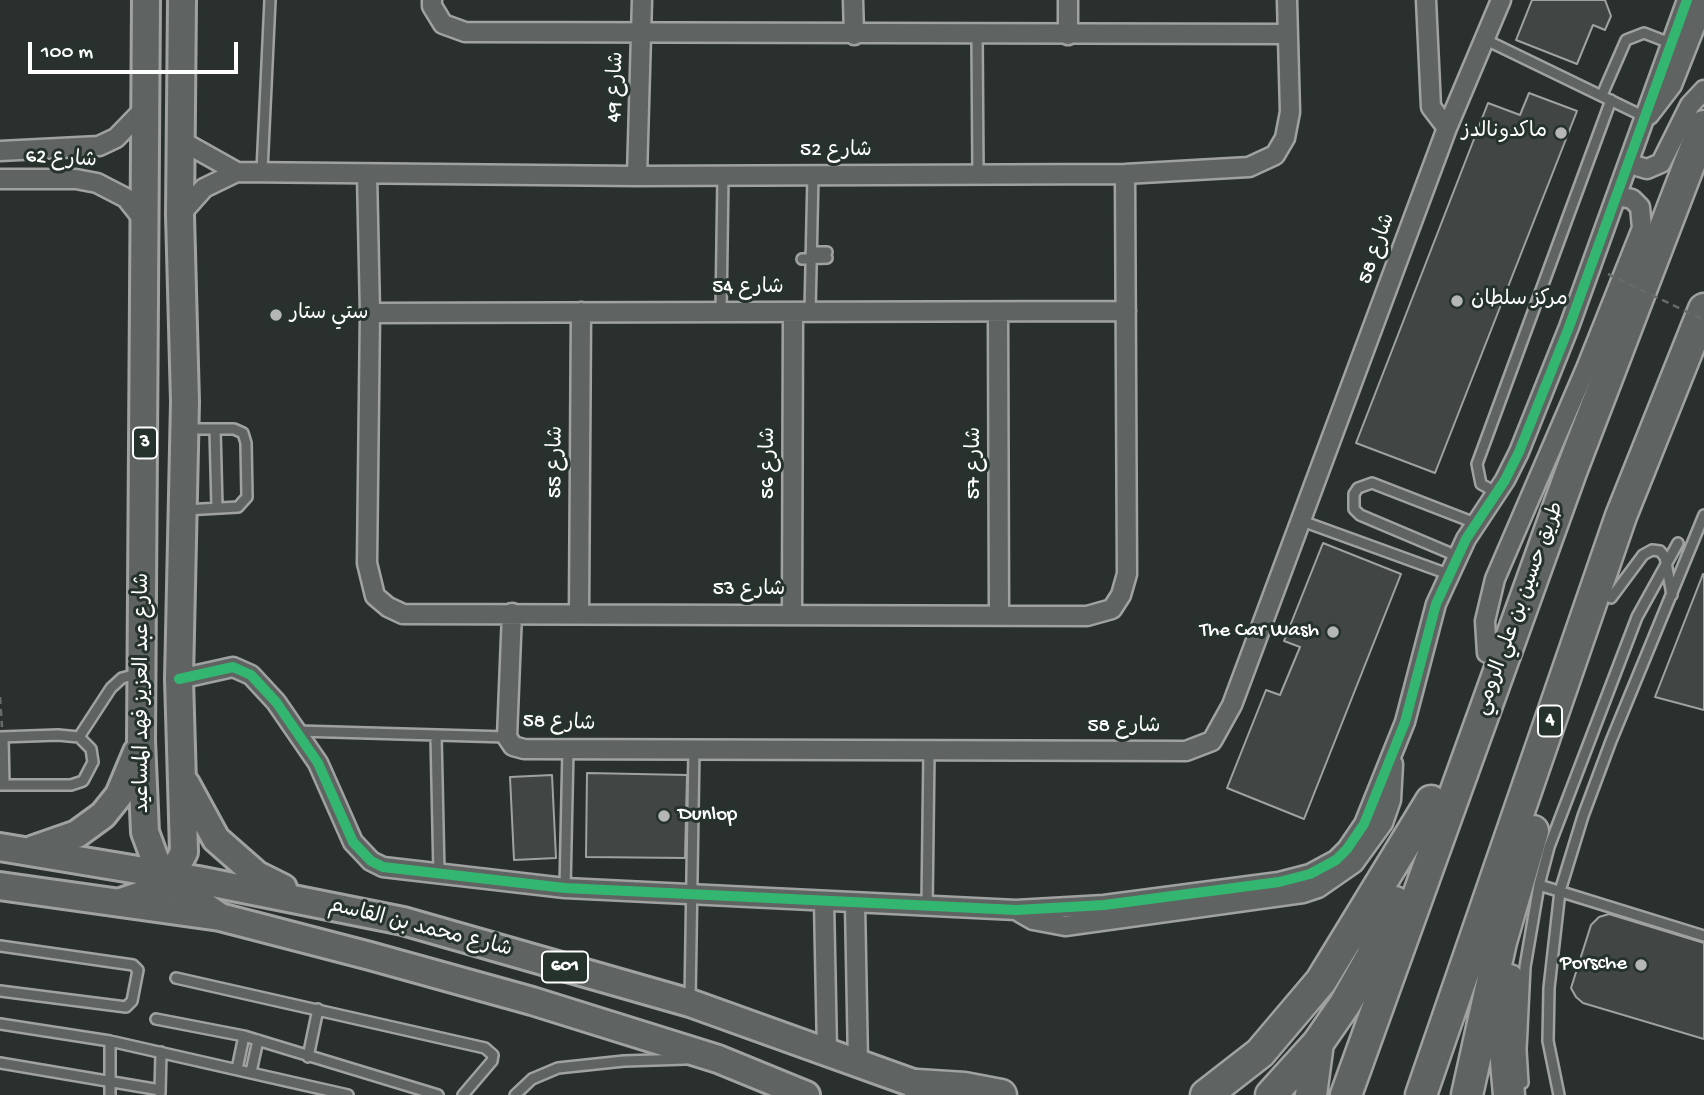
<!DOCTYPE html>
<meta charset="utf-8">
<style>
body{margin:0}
#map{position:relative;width:1704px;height:1095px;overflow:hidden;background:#29302d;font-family:"Gochi Hand",sans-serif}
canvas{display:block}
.scale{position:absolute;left:28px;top:42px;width:210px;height:32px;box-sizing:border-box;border:4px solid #fff;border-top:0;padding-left:9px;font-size:21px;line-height:24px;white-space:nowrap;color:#fff;-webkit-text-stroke:5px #26332d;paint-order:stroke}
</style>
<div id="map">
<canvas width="1704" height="1095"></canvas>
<div class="scale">100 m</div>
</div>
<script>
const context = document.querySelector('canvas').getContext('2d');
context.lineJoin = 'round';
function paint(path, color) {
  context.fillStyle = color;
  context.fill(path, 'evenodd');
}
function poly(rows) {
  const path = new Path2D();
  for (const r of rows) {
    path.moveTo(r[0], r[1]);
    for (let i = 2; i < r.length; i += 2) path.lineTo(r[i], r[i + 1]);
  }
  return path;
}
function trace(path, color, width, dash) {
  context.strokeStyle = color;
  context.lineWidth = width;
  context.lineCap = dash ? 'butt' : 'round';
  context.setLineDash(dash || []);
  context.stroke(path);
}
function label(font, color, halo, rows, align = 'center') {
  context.font = font + ' "Gochi Hand","Playpen Sans Arabic",sans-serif';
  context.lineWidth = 6;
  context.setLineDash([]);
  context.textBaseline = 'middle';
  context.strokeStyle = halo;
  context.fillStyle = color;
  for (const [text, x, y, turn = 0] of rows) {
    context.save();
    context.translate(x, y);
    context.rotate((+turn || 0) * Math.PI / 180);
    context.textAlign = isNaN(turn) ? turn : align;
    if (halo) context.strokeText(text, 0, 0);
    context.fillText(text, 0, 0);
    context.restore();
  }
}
const building = poly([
 [1532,0,1605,0,1611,16,1605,30,1593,25,1577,64,1516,40,1532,0],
 [1529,93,1577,111,1435,473,1356,443,1488,103,1520,115,1529,93],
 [1323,543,1401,574,1304,819,1227,788,1266,690,1280,695,1300,647,1284,641,1323,543],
 [1703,574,1704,574,1704,710,1655,697,1703,574],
 [587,773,687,775,685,858,586,857,587,773],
 [552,775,556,858,514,860,510,777,552,775],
 [1609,914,1704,943,1704,1039,1583,1003,1576,997,1571,988,1591,925,1599,917,1609,914]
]);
paint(building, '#414644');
trace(building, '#9fa2a0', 2);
const lane = poly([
 [977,35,978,174],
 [1484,39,1647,118],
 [1602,95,1626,40,1644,33,1670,43],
 [262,171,270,0],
 [811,252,827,252],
 [802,259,827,258],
 [721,312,723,176],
 [810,312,813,175],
 [215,429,217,508],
 [1497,493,1481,484,1477,464,1611,100],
 [185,510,238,507,247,497,246,443,243,433,234,429,186,429],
 [1302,521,1448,574],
 [1457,556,1360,515,1354,509,1354,494,1358,488,1372,483,1475,523],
 [1611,598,1643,555,1652,550,1660,551,1665,557,1672,595],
 [298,731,507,737],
 [436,735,439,874],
 [0,737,58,735,79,737,91,749,93,762,83,781,71,785,0,785],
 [3,737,4,785],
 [79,737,111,688,122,678,137,674],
 [1539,885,1704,936],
 [565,888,568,749],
 [927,906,929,751],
 [0,946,133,965,138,970,132,1001,126,1007,0,991],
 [176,978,485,1048,493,1055,492,1061,463,1095],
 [690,1001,694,749],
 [156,1019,244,1036,438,1095],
 [0,1024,110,1041,348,1095],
 [308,1057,318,1009],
 [0,1063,160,1090],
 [237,1069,244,1036],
 [251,1072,258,1040],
 [1523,1083,1521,1050,1525,967,1539,885,1549,847,1637,617,1678,543],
 [160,1093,161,1052],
 [110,1095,110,1041],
 [515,1095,532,1079,558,1068,624,1061,686,1059],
 [1559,1095,1548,1041,1549,988,1560,891,1583,816,1611,741,1704,515]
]);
const street = poly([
 [432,0,432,6,443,24,465,32,1287,34],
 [853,0,854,35],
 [1068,0,1068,35],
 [1426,0,1431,107,1447,128],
 [1649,115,1672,85,1704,4],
 [180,140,237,172],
 [0,151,99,146,116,138,146,107],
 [1630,164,1647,169,1661,163,1690,105,1704,90],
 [367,174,370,313,367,563,375,596,388,607,403,614,1087,616,1112,609,1121,595,1127,574,1125,174],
 [637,176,642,0],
 [0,179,76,179,97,183,126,198,145,222],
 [180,215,204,188,237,172,637,176,1125,174,1249,167,1275,155,1285,138,1290,112,1287,0],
 [998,312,999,614],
 [370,313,1126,311],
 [579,612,581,312],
 [512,613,507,737,513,746,524,749,1186,751,1212,741,1232,705,1447,128,1501,0],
 [792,614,793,312],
 [1487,653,1485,621,1495,579,1586,368,1642,228,1640,207,1632,199,1618,196],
 [179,679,233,667,251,675,276,702,318,763,353,842,371,861,383,867,565,888,1016,910,1104,905,1279,882,1310,874,1336,860,1347,849,1364,824,1405,722,1436,604,1466,539,1505,480,1519,452,1569,327,1687,0],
 [824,902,827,1051],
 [855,904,858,1063],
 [1019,912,1033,920,1065,926,1303,893,1318,888,1354,863,1383,823,1391,800,1393,764]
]);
const primary = poly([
 [146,0,141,740,145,832,156,862,172,875,181,890,220,917],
 [186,784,216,839,257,875,283,888],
 [0,847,198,880,403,921,690,1003,938,1092],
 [34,849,77,834,103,815,119,795,137,752],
 [0,886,220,917,370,956,532,1001,718,1059,806,1095],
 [121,902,159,889,172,875,184,852,179,679,185,402,180,215,182,0]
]);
const highway = poly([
 [1509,980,1503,1028,1509,1095],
 [917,1085,964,1088,1001,1095],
 [1206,1095,1260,1053,1321,981,1431,801],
 [1271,1095,1318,1043,1345,1004,1371,958,1395,902],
 [1311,1095,1318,1043],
 [1346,1095,1571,472,1704,126],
 [1421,1095,1621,516,1704,309],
 [1467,1095,1501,942,1533,831]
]);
trace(lane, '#9fa2a0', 14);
trace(street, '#9fa2a0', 23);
trace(primary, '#9fa2a0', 32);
trace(highway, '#9fa2a0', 35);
trace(poly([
 [0,697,2,727]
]), '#686c69', 2.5, [7, 5]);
trace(lane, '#5f6362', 9);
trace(street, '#5f6362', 18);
trace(primary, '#5f6362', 26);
trace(highway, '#5f6362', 30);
trace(poly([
 [1608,274,1704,320]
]), '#686c69', 2.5, [7, 5]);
trace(poly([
 [179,679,233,667,251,675,276,702,318,763,353,842,371,861,383,867,565,888,1016,910,1104,905,1279,882,1310,874,1336,860,1347,849,1364,824,1405,722,1436,604,1466,539,1505,480,1519,452,1569,327,1687,0]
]), '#33b770', 10);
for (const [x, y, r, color] of [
 [1561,133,7,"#b4b7b6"],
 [1457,301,7,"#b4b7b6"],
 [276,315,7,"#b4b7b6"],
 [1333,632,7,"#b4b7b6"],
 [664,816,7,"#b4b7b6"],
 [1641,965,7,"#b4b7b6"]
]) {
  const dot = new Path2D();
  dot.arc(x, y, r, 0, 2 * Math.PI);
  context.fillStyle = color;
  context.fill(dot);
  trace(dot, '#26332d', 2.5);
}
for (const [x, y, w] of [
 [145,443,24],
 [1550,721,24],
 [565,967,46]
]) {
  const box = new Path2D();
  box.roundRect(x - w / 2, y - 15.5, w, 31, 5);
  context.fillStyle = '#26332d';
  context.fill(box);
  trace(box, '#fff', 2);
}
label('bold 19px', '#fff', null, [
 ["3",145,443],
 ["4",1550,721],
 ["601",565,967]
]);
label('21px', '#fff', '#26332d', [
 ["شارع 49",617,87,-88],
 ["شارع 52",836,152],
 ["شارع 62",61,160,4],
 ["شارع 58",1378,249,-70],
 ["شارع 54",748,289],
 ["شارع 55",557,462,-89],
 ["شارع 56",770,463,-90],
 ["شارع 57",976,463,-90],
 ["شارع 53",749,591],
 ["طريق حسين بن علي الرومي",1521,609,-70],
 ["شارع عبد العزيز فهد المساعيد",144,693,-90],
 ["شارع 58",559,724,3],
 ["شارع 58",1124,728],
 ["شارع محمد بن القاسم",420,929,14]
]);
label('21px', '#fff', '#26332d', [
 ["ماكدونالدز",1547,133],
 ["مركز سلطان",1471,301,"left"],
 ["ستي ستار",290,315,"left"],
 ["The Car Wash",1319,632],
 ["Dunlop",678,816,"left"],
 ["Porsche",1627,965]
], 'right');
</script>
